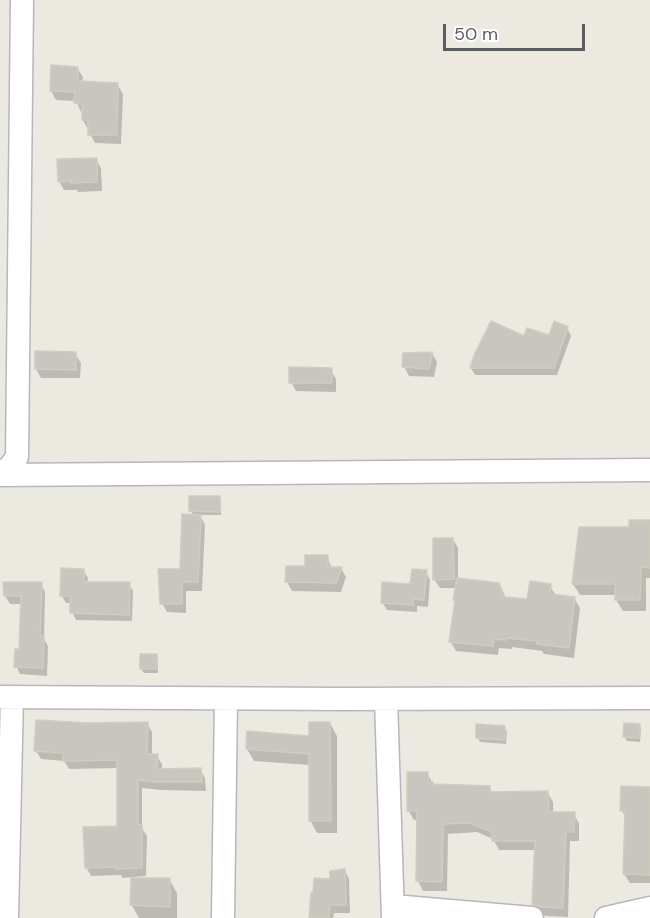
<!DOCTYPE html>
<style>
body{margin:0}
#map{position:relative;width:650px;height:918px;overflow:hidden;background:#eceae0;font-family:"DM Sans",sans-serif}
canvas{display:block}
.scale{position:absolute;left:443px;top:24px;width:142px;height:27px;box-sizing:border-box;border:3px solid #595c61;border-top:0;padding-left:8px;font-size:18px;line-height:21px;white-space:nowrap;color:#595c61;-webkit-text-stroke:4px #fff;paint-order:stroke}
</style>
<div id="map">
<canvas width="650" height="918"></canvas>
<div class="scale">50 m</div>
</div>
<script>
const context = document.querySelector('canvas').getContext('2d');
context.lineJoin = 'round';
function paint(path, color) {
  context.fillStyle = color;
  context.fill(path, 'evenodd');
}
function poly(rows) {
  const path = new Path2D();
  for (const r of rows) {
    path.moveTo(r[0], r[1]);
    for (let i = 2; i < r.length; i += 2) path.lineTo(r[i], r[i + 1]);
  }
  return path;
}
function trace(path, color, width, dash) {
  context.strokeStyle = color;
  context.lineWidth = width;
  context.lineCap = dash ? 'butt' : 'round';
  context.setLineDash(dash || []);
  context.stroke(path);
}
paint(poly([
 [77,68,83,77,82,83,117,84,123,94,121,144,95,143,83,120,83,112,81,112,76,101,56,100,51,91],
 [96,159,101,168,102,191,78,192,77,190,64,190,59,181],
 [567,328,571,336,557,375,475,375,471,368,477,353,525,338,550,337],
 [432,353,437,362,434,377,409,376,404,366],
 [75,354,81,363,80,378,41,378,36,369],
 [331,370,336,379,336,392,296,391,291,382],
 [219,498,221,502,221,515,200,515,205,525,202,591,186,591,186,613,167,612,162,603,182,570,194,516,191,511],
 [650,521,650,578,646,578,646,611,623,611,616,600,616,595,580,595,573,584,631,529],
 [453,539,458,548,458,579,505,598,528,600,550,586,556,596,574,598,580,608,574,658,544,654,542,651,512,647,512,649,499,648,498,655,456,651,450,641,456,603,455,600,456,588,440,588,434,579],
 [327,557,332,568,341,568,346,577,341,592,292,591,287,582,306,568],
 [83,570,88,578,87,584,129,584,133,591,132,621,76,620,72,612,72,603,66,603,62,596],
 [426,572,430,580,428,607,417,606,417,612,387,610,382,602,411,585],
 [41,584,45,592,44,639,48,646,47,676,20,674,16,666,21,651,22,604,10,604,5,596],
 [156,655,158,659,158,673,144,673,141,669],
 [147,723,152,732,152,755,157,756,162,764,162,770,200,769,205,778,206,791,161,790,142,788,142,828,147,836,146,876,133,877,134,880,169,879,177,893,177,918,139,918,131,904,132,877,122,878,121,875,91,876,86,867,119,827,119,768,69,769,64,761,41,759,36,751,89,724],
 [330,723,337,736,337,833,317,833,310,820,310,765,254,761,247,749,310,738],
 [639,725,641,729,640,742,627,741,625,737],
 [504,728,507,732,506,744,480,742,478,738],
 [427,773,433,784,489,787,493,793,547,792,553,802,553,814,574,814,579,824,579,841,570,841,568,917,547,916,539,914,533,904,536,850,499,850,493,839,477,832,448,834,447,891,423,891,418,881,419,820,414,820,408,810],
 [650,789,650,883,630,883,624,874,626,818,622,811],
 [345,871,349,879,350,913,334,913,333,918,310,918,332,881]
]), '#0003');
const building = poly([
 [51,65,78,67,78,81,118,83,117,135,88,135,88,120,82,120,82,104,74,103,75,92,50,91,51,65],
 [97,158,97,182,71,183,71,181,58,182,57,159,97,158],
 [491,321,524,336,527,328,549,335,554,321,568,327,554,368,470,368,475,353,491,321],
 [35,351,76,352,76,370,35,369,35,351],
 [433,352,429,369,402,367,403,353,433,352],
 [289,367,332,368,332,383,289,383,289,367],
 [189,496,220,496,220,512,189,511,189,496],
 [182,514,201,515,198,582,182,582,182,604,160,604,158,569,180,569,182,514],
 [629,520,650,520,650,568,641,567,640,600,615,600,615,584,572,584,579,527,629,527,629,520],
 [433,538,453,538,454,579,433,580,433,538],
 [305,555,328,555,328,567,342,567,336,583,285,582,286,566,305,566,305,555],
 [61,568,84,569,84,582,130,582,129,615,70,613,70,596,60,596,61,568],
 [412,569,427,570,424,600,413,599,413,605,381,603,382,582,410,584,412,569],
 [457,578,499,583,505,597,527,599,530,581,551,584,550,594,575,597,569,648,537,644,537,641,507,638,506,640,494,639,493,646,449,642,455,600,453,600,457,578],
 [3,582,42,582,40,636,44,636,43,668,14,667,15,649,19,649,21,596,4,596,3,582],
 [140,654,157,654,157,669,140,669,140,654],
 [36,720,89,723,148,722,147,754,158,754,157,769,201,768,202,782,155,782,138,780,138,825,142,825,142,868,116,869,116,867,85,868,83,827,117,826,117,760,63,761,63,753,34,751,36,720],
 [309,722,330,722,331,821,309,821,309,754,246,749,247,731,309,736,309,722],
 [624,723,640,724,639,738,623,737,624,723],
 [476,724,505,726,505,740,476,738,476,724],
 [407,772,428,772,428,782,433,782,433,784,490,786,490,792,548,791,549,812,575,812,574,832,566,832,563,908,540,907,532,904,535,841,492,841,492,832,470,823,443,824,442,882,416,881,417,811,407,811,407,772],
 [621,786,650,787,650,875,623,874,625,811,620,811,621,786],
 [345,869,346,905,330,905,329,918,309,918,311,893,313,893,314,878,330,879,330,871,345,869],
 [131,878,170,878,170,907,130,905,131,878]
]);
paint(building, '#c8c7bf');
trace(building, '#d0cdbf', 1.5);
const minor = poly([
 [0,472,9,468,17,457,22,0],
 [0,475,650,470],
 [0,697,341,699,650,698],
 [386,699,393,918],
 [393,906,532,918],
 [7,918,12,697],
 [223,918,226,699],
 [606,918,650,908]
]);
trace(minor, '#b6b7bd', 25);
trace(minor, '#fff', 22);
</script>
